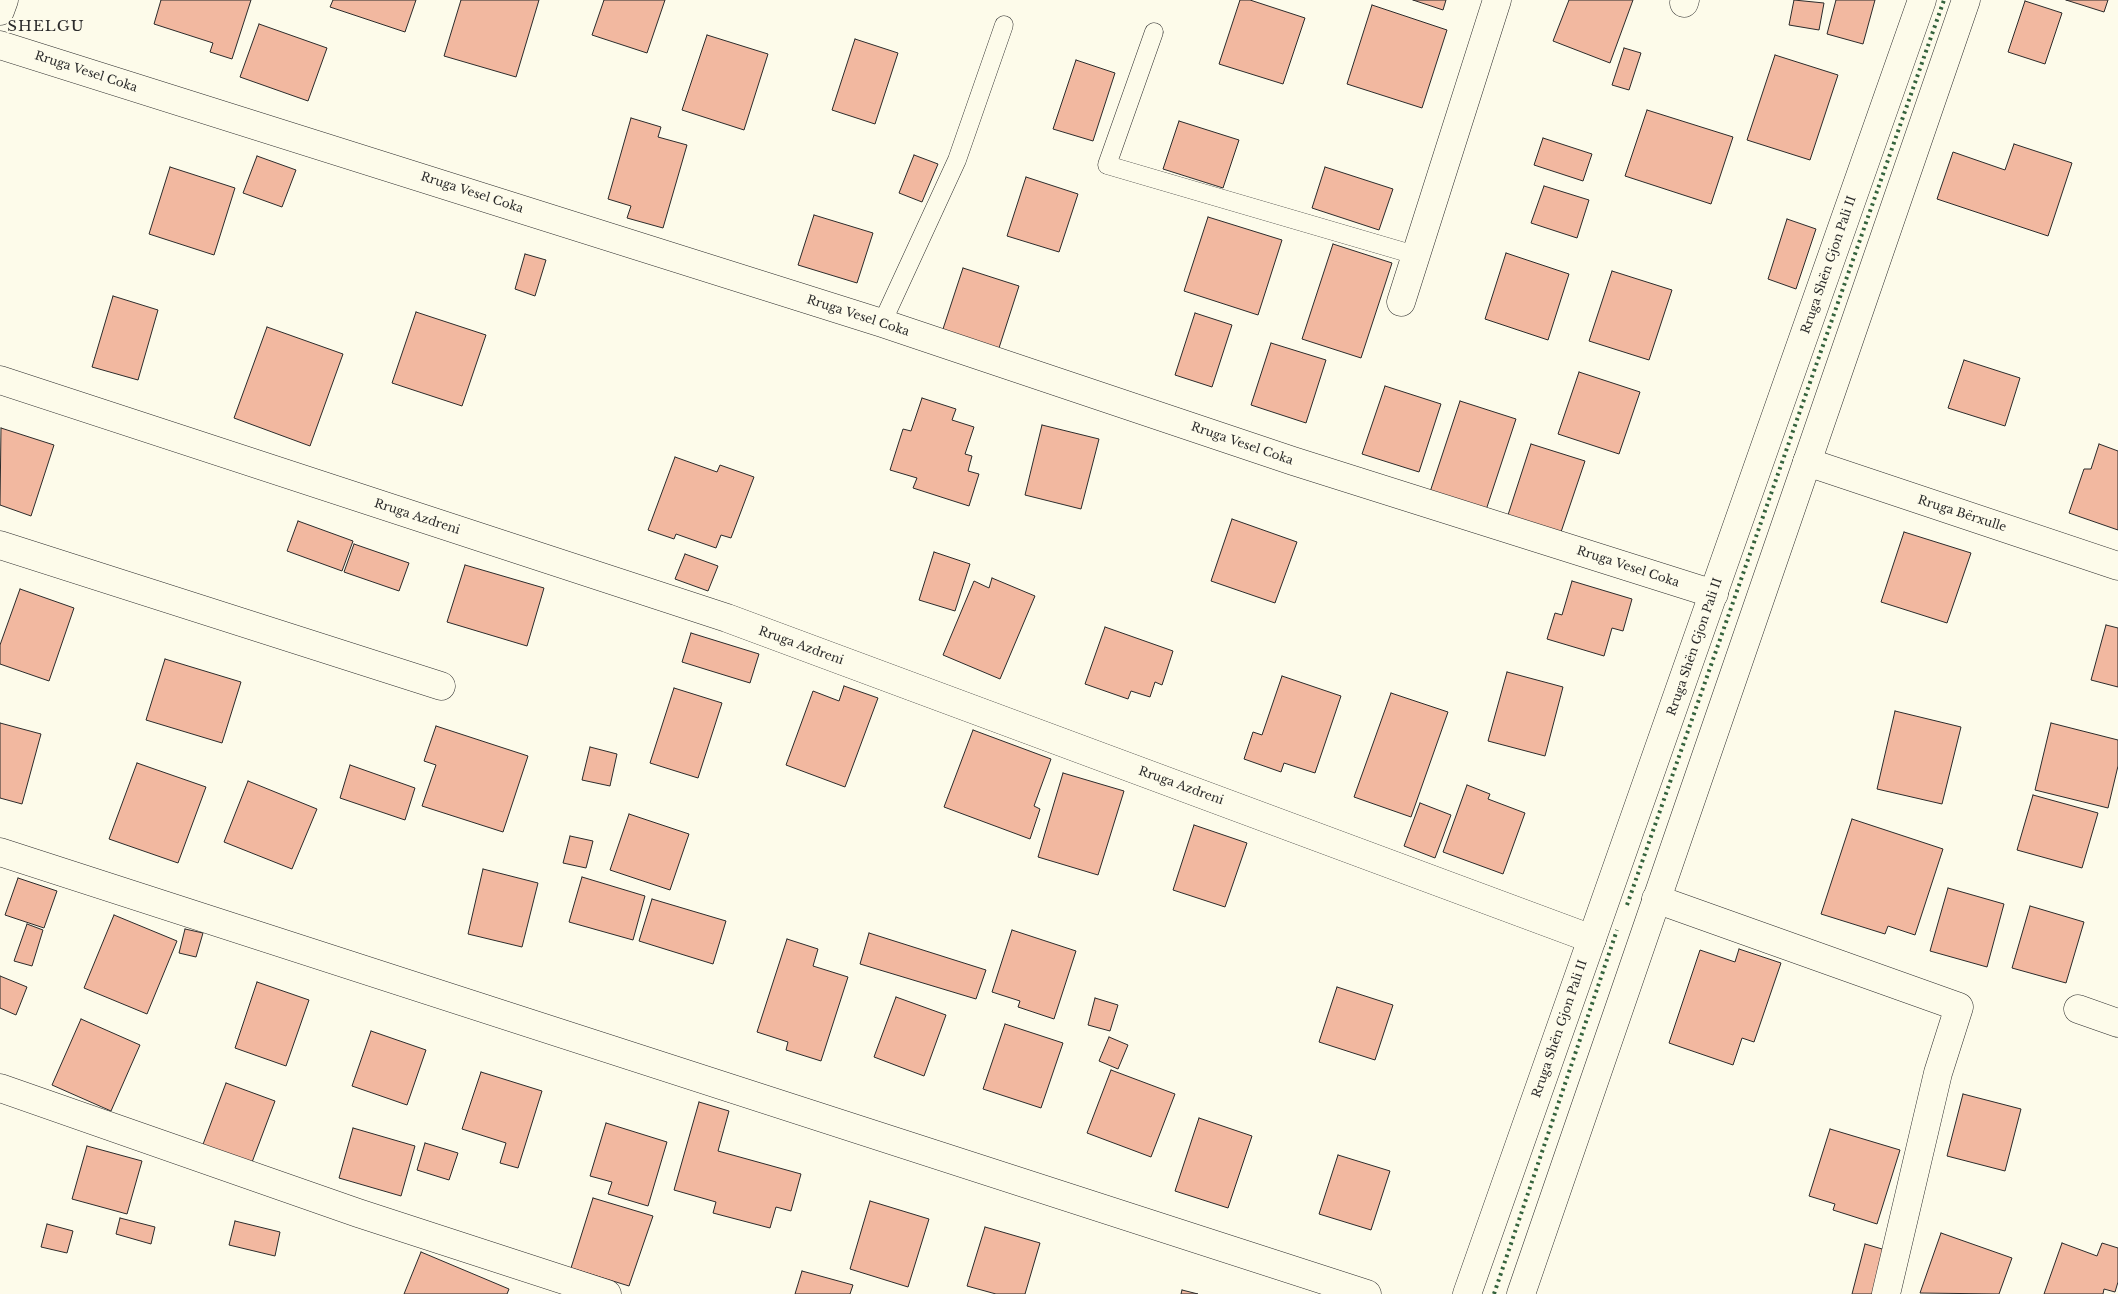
<!DOCTYPE html>
<meta charset="utf-8">
<style>
body{margin:0}
canvas{display:block;background:#fdfbea}
</style>
<canvas width="2118" height="1294"></canvas>
<script>
const context = document.querySelector('canvas').getContext('2d');
context.lineJoin = 'round';
function paint(path, color) {
  context.fillStyle = color;
  context.fill(path, 'evenodd');
}
function poly(rows) {
  const path = new Path2D();
  for (const r of rows) {
    path.moveTo(r[0], r[1]);
    for (let i = 2; i < r.length; i += 2) path.lineTo(r[i], r[i + 1]);
  }
  return path;
}
function trace(path, color, width, dash) {
  context.strokeStyle = color;
  context.lineWidth = width;
  context.lineCap = dash ? 'butt' : 'round';
  context.setLineDash(dash || []);
  context.stroke(path);
}
function label(font, color, halo, rows, align = 'center') {
  context.font = font + ' "Libre Baskerville",serif';
  context.lineWidth = 4;
  context.setLineDash([]);
  context.textBaseline = 'middle';
  context.strokeStyle = halo;
  context.fillStyle = color;
  for (const [text, x, y, turn = 0] of rows) {
    context.save();
    context.translate(x, y);
    context.rotate((+turn || 0) * Math.PI / 180);
    context.textAlign = isNaN(turn) ? turn : align;
    if (halo) context.strokeText(text, 0, 0);
    context.fillText(text, 0, 0);
    context.restore();
  }
}
const building = poly([
 [161,0,251,0,232,59,210,52,213,43,154,24,161,0],
 [333,0,416,0,405,32,330,7,333,0],
 [461,0,539,0,516,77,444,56,461,0],
 [604,0,665,0,647,53,592,35,604,0],
 [1240,0,1250,0,1305,18,1283,84,1219,64,1240,0],
 [1413,0,1446,0,1443,10,1413,0],
 [1569,0,1633,0,1610,63,1553,41,1569,0],
 [1794,0,1824,3,1819,30,1789,25,1794,0],
 [1836,0,1875,0,1863,44,1827,34,1836,0],
 [2066,0,2108,0,2104,12,2066,0],
 [2025,1,2062,13,2045,64,2008,52,2025,1],
 [1372,5,1447,30,1422,108,1347,84,1372,5],
 [259,24,327,48,308,101,240,77,259,24],
 [707,35,768,54,744,130,682,110,707,35],
 [855,39,898,53,875,124,832,110,855,39],
 [1624,48,1641,53,1629,90,1612,85,1624,48],
 [1775,55,1838,75,1810,160,1747,140,1775,55],
 [1076,60,1115,73,1093,141,1053,129,1076,60],
 [1647,110,1733,137,1711,204,1625,176,1647,110],
 [631,118,661,127,658,137,687,145,663,228,627,218,631,206,608,199,631,118],
 [1179,121,1239,140,1223,188,1163,169,1179,121],
 [1543,138,1592,154,1583,181,1534,165,1543,138],
 [2014,144,2072,163,2048,236,1937,199,1953,152,2005,170,2014,144],
 [914,155,938,164,922,202,899,193,914,155],
 [257,156,296,170,282,207,243,193,257,156],
 [170,167,235,188,214,255,149,234,170,167],
 [1325,167,1393,189,1379,230,1312,208,1325,167],
 [1026,177,1078,194,1059,252,1007,236,1026,177],
 [1544,186,1589,200,1577,238,1531,223,1544,186],
 [814,215,873,233,857,283,798,265,814,215],
 [1208,217,1282,240,1258,315,1184,291,1208,217],
 [1787,219,1816,229,1796,289,1768,279,1787,219],
 [1333,244,1392,263,1361,358,1302,339,1333,244],
 [1506,253,1569,274,1548,340,1485,319,1506,253],
 [525,254,546,260,535,296,515,289,525,254],
 [963,268,1019,286,998,351,942,332,963,268],
 [1612,271,1672,290,1649,360,1589,341,1612,271],
 [113,296,158,310,138,380,92,367,113,296],
 [416,312,486,335,462,406,392,383,416,312],
 [1195,313,1232,325,1212,387,1175,375,1195,313],
 [267,327,343,354,310,446,234,418,267,327],
 [1271,343,1326,360,1306,423,1251,405,1271,343],
 [1964,360,2020,378,2005,426,1948,408,1964,360],
 [1579,372,1640,392,1619,454,1558,434,1579,372],
 [1385,386,1441,404,1419,472,1362,454,1385,386],
 [922,398,956,409,952,420,974,427,965,454,972,456,968,471,979,474,969,506,913,488,917,478,890,470,903,429,911,431,922,398],
 [1460,401,1516,419,1486,510,1430,492,1460,401],
 [1042,425,1099,439,1081,509,1025,495,1042,425],
 [1,428,54,445,31,516,0,505,1,428],
 [1531,444,1585,461,1560,535,1507,518,1531,444],
 [2099,444,2118,451,2118,530,2069,513,2084,469,2091,469,2099,444],
 [675,457,717,472,720,465,754,477,731,538,721,535,716,548,676,534,674,539,648,530,675,457],
 [1232,519,1297,542,1275,603,1211,581,1232,519],
 [298,521,353,541,342,571,287,551,298,521],
 [1904,532,1971,553,1947,623,1881,602,1904,532],
 [354,544,409,563,399,591,344,572,354,544],
 [934,552,970,564,955,611,919,600,934,552],
 [685,554,718,566,708,591,675,579,685,554],
 [465,565,544,588,527,646,447,622,465,565],
 [992,578,1035,596,1000,679,943,655,974,581,989,588,992,578],
 [1572,581,1632,599,1623,631,1612,628,1604,656,1547,639,1555,613,1562,615,1572,581],
 [20,589,74,608,49,681,0,664,0,645,20,589],
 [2106,625,2118,628,2118,687,2091,680,2106,625],
 [1105,627,1173,651,1162,685,1155,682,1150,697,1131,691,1128,699,1085,684,1105,627],
 [691,633,759,654,750,683,682,662,691,633],
 [165,659,241,682,222,743,146,720,165,659],
 [1507,672,1563,687,1545,756,1488,741,1507,672],
 [1282,676,1341,696,1315,773,1284,763,1281,772,1244,759,1253,732,1262,735,1282,676],
 [844,686,878,698,845,787,786,765,813,691,839,701,844,686],
 [674,688,722,703,698,778,650,763,674,688],
 [1391,693,1448,712,1411,817,1354,797,1391,693],
 [1895,711,1961,727,1942,804,1877,789,1895,711],
 [0,723,41,734,22,804,0,798,0,723],
 [2051,723,2118,740,2118,766,2108,808,2035,790,2051,723],
 [436,726,528,756,503,832,422,806,436,765,424,761,436,726],
 [973,730,1051,759,1034,806,1040,809,1030,839,944,807,973,730],
 [590,747,617,754,610,786,582,780,590,747],
 [137,763,206,787,178,863,109,839,137,763],
 [350,765,415,788,405,820,340,798,350,765],
 [1063,773,1124,791,1098,875,1038,857,1063,773],
 [248,781,317,809,292,869,224,842,248,781],
 [1467,785,1490,794,1488,799,1525,813,1503,874,1443,852,1467,785],
 [2033,795,2098,813,2082,868,2017,850,2033,795],
 [1420,803,1451,815,1435,858,1404,846,1420,803],
 [629,814,689,834,670,890,610,870,629,814],
 [1852,819,1943,849,1915,935,1888,926,1885,934,1821,914,1852,819],
 [1194,825,1247,843,1225,907,1173,890,1194,825],
 [570,836,593,841,586,868,563,863,570,836],
 [483,869,538,883,522,947,468,934,483,869],
 [582,877,645,896,633,940,569,922,582,877],
 [18,878,57,891,44,928,5,915,18,878],
 [1948,888,2004,904,1987,967,1930,951,1948,888],
 [652,899,726,921,713,964,639,941,652,899],
 [2030,906,2084,922,2066,983,2012,968,2030,906],
 [114,915,177,941,147,1014,84,988,114,915],
 [27,924,43,930,32,966,14,961,27,924],
 [185,929,203,933,196,957,179,953,185,929],
 [1012,930,1076,951,1054,1019,1018,1007,1020,1001,992,992,1012,930],
 [869,933,986,970,976,999,860,964,869,933],
 [787,939,818,949,813,966,848,977,821,1061,786,1050,788,1042,757,1032,787,939],
 [1739,949,1781,963,1754,1042,1742,1038,1733,1065,1669,1043,1700,950,1735,962,1739,949],
 [0,976,27,987,16,1015,0,1008,0,976],
 [257,982,309,1000,286,1066,235,1048,257,982],
 [1337,987,1393,1005,1375,1060,1319,1042,1337,987],
 [896,997,946,1015,924,1076,874,1057,896,997],
 [1095,998,1118,1005,1110,1031,1088,1025,1095,998],
 [81,1019,140,1045,111,1111,52,1085,81,1019],
 [1005,1024,1063,1043,1041,1108,983,1089,1005,1024],
 [371,1031,426,1050,407,1105,352,1086,371,1031],
 [1109,1037,1128,1045,1118,1069,1099,1061,1109,1037],
 [1111,1070,1175,1094,1151,1157,1087,1133,1111,1070],
 [481,1072,542,1091,518,1168,500,1163,506,1143,462,1129,481,1072],
 [226,1083,275,1101,251,1165,202,1147,226,1083],
 [1963,1094,2021,1109,2005,1171,1947,1156,1963,1094],
 [699,1102,729,1111,718,1151,801,1174,791,1211,776,1207,770,1228,713,1213,716,1202,674,1190,699,1102],
 [1199,1118,1252,1136,1228,1208,1175,1191,1199,1118],
 [606,1123,667,1142,648,1206,608,1194,612,1182,590,1176,606,1123],
 [353,1128,415,1146,401,1196,339,1178,353,1128],
 [1830,1129,1900,1150,1877,1224,1833,1210,1835,1204,1809,1196,1830,1129],
 [425,1143,458,1153,449,1180,417,1170,425,1143],
 [87,1146,142,1161,127,1214,72,1199,87,1146],
 [1338,1155,1390,1171,1371,1230,1319,1214,1338,1155],
 [593,1198,653,1216,629,1286,571,1268,593,1198],
 [870,1201,929,1219,908,1287,850,1269,870,1201],
 [120,1218,155,1227,151,1244,116,1234,120,1218],
 [235,1221,280,1232,275,1256,229,1245,235,1221],
 [47,1224,73,1231,67,1253,41,1247,47,1224],
 [985,1227,1040,1243,1025,1294,996,1294,967,1286,985,1227],
 [1941,1233,2012,1258,1999,1294,1920,1293,1941,1233],
 [2062,1243,2097,1256,2102,1243,2118,1248,2118,1282,2115,1292,2104,1289,2103,1294,2044,1294,2062,1243],
 [1865,1244,1889,1251,1878,1294,1852,1294,1865,1244],
 [421,1252,509,1289,507,1294,404,1294,421,1252],
 [802,1271,853,1285,850,1294,795,1294,802,1271],
 [1182,1290,1198,1294,1181,1294,1182,1290]
]);
paint(building, '#f2b8a0');
trace(building, '#2b2b2b', 1);
const service = poly([
 [1154,32,1107,165,1415,255],
 [882,323,957,160,1004,25]
]);
const minor = poly([
 [1684,3,1685,0],
 [0,45,882,323,1293,461,1714,594],
 [1401,302,1497,0],
 [0,380,727,618,1592,939],
 [1807,462,2118,566],
 [0,545,441,686],
 [0,852,1367,1294],
 [1656,899,1959,1007,1938,1073,1886,1294],
 [2078,1009,2118,1023],
 [0,1088,358,1213,607,1294]
]);
const tertiary = poly([
 [1467,1294,1922,0],
 [1521,1294,1966,0]
]);
const secondary = poly([
 [0,11,4,0]
]);
trace(service, '#2b2b2b', 19);
trace(minor, '#2b2b2b', 29);
trace(tertiary, '#2b2b2b', 29);
trace(secondary, '#2b2b2b', 29);
trace(service, '#fdfbea', 18);
trace(minor, '#fdfbea', 28);
trace(tertiary, '#fdfbea', 28);
trace(secondary, '#fdfbea', 28);
trace(poly([
 [1627,905,1944,0],
 [1494,1294,1617,930]
]), '#34623c', 4, [2.5, 4]);
label('12px', '#2b2b2b', '#fdfbea', [
 ["Rruga Vesel Coka",86,72,18],
 ["Rruga Vesel Coka",472,193,18],
 ["Rruga Shën Gjon Pali II",1829,265,-71],
 ["Rruga Vesel Coka",858,316,18],
 ["Rruga Vesel Coka",1242,444,19],
 ["Rruga Bërxulle",1962,514,18],
 ["Rruga Azdreni",417,517,18],
 ["Rruga Vesel Coka",1628,567,18],
 ["Rruga Azdreni",801,646,20],
 ["Rruga Shën Gjon Pali II",1695,647,-71],
 ["Rruga Azdreni",1181,786,20],
 ["Rruga Shën Gjon Pali II",1560,1029,-71]
]);
context.letterSpacing = '1px';
label('15px', '#2b2b2b', '#fdfbea', [
 ["SHELGU",46,27]
]);
context.letterSpacing = '0px';
</script>
